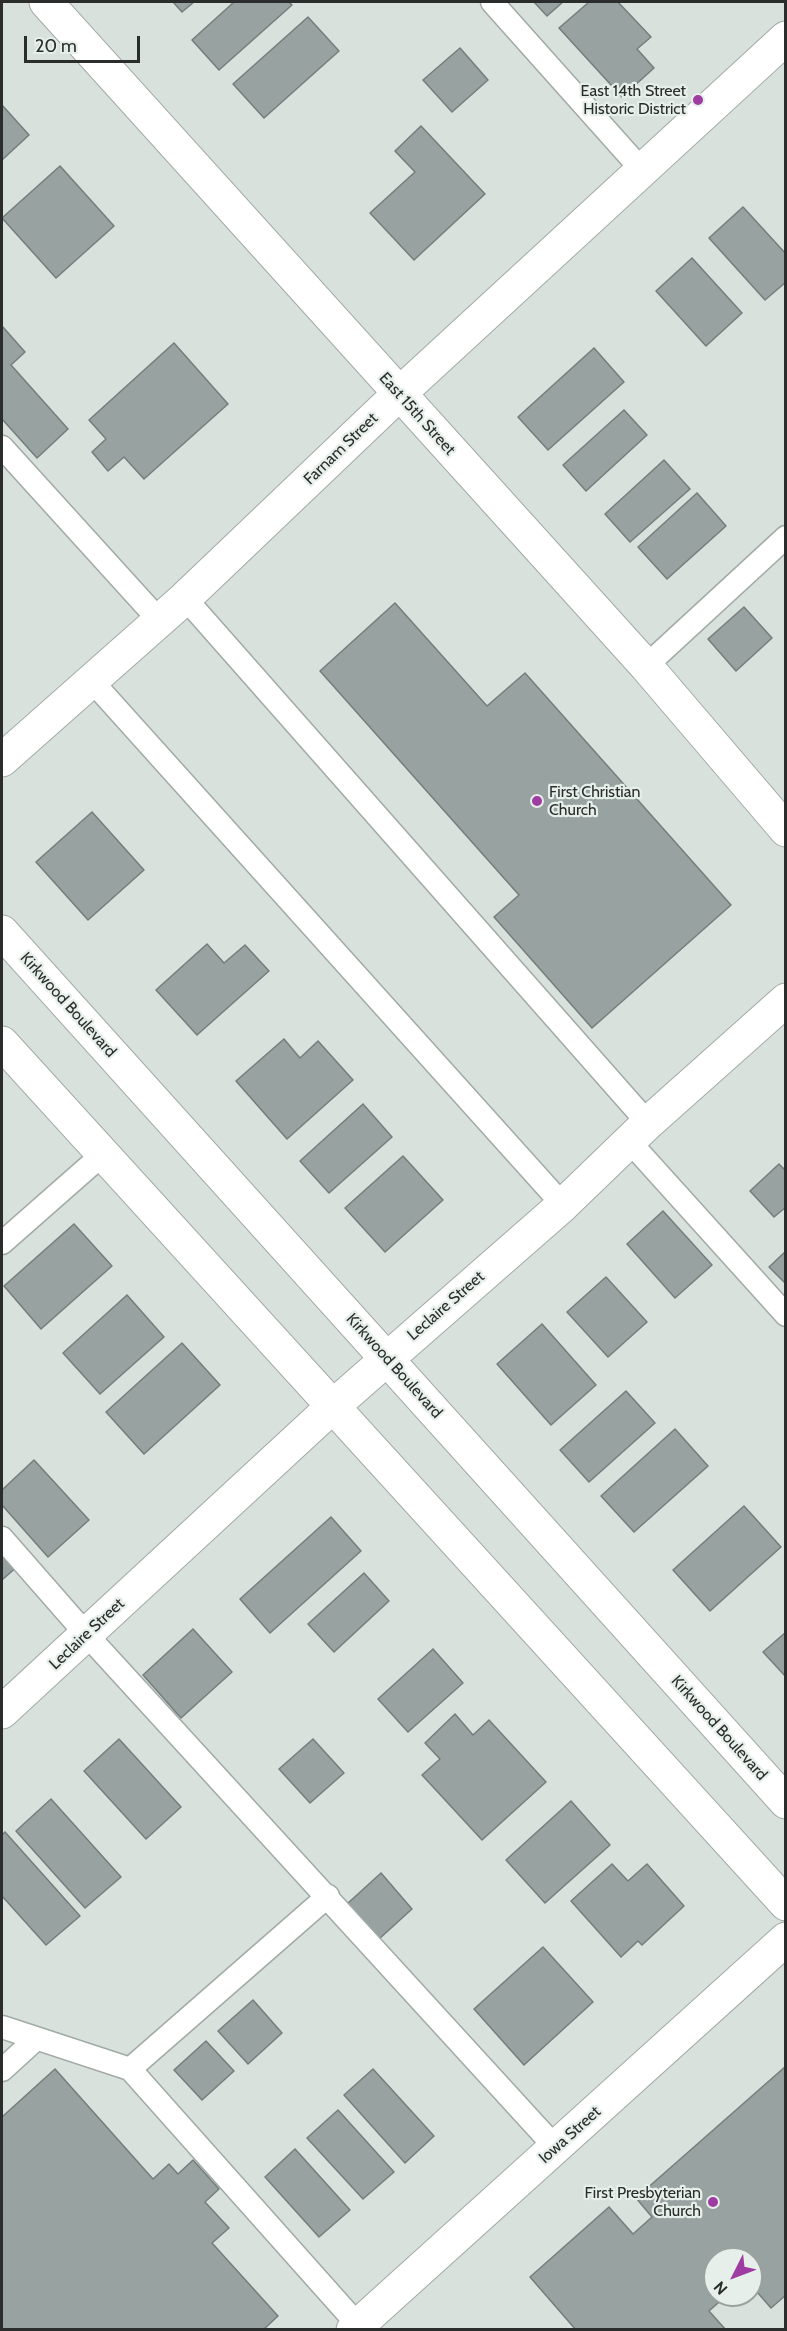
<!DOCTYPE html>
<style>
body{margin:0}
#map{position:relative;width:787px;height:2331px;overflow:hidden;background:#d9e1dd;font-family:Cabin,sans-serif}
canvas{display:block}
.frame{position:absolute;inset:0;border:3px solid #2a2d2c;pointer-events:none}
.north{position:absolute;left:703px;top:2247px;width:60px;height:60px;box-sizing:border-box;background:#e6efea;border:2px solid #9ba19e;border-radius:50%;rotate:228deg;font-size:16px;font-weight:700;line-height:24px;text-align:center;color:#2a2d2c}
.north::after{content:'';display:block;margin:auto;width:21px;height:27px;background:#9f3ca1;clip-path:polygon(50% 0,100% 100%,50% 72%,0 100%)}
.scale{position:absolute;left:24px;top:36px;width:116px;height:27px;box-sizing:border-box;border:3px solid #2a2d2c;border-top:0;padding-left:8px;font-size:18px;line-height:21px;white-space:nowrap;color:#2a2d2c;-webkit-text-stroke:4px #e6efea;paint-order:stroke}
</style>
<div id="map">
<canvas width="787" height="2331"></canvas>
<div class="frame"></div>
<div class="north">N</div>
<div class="scale">20 m</div>
</div>
<script>
const context = document.querySelector('canvas').getContext('2d');
context.lineJoin = 'round';
function paint(path, color) {
  context.fillStyle = color;
  context.fill(path, 'evenodd');
}
function poly(rows) {
  const path = new Path2D();
  for (const r of rows) {
    path.moveTo(r[0], r[1]);
    for (let i = 2; i < r.length; i += 2) path.lineTo(r[i], r[i + 1]);
  }
  return path;
}
function trace(path, color, width, dash) {
  context.strokeStyle = color;
  context.lineWidth = width;
  context.lineCap = dash ? 'butt' : 'round';
  context.setLineDash(dash || []);
  context.stroke(path);
}
function label(font, color, halo, rows, align = 'center') {
  context.font = font + ' Cabin,sans-serif';
  context.lineWidth = 4.5;
  context.setLineDash([]);
  context.textBaseline = 'middle';
  context.strokeStyle = halo;
  context.fillStyle = color;
  for (const [text, x, y, turn = 0] of rows) {
    context.save();
    context.translate(x, y);
    context.rotate((+turn || 0) * Math.PI / 180);
    context.textAlign = isNaN(turn) ? turn : align;
    if (halo) context.strokeText(text, 0, 0);
    context.fillText(text, 0, 0);
    context.restore();
  }
}
const building = poly([
 [173,2,194,2,182,12,173,2],
 [234,2,289,2,292,5,219,70,192,40,234,2],
 [534,2,563,2,547,16,534,2],
 [589,2,618,2,651,37,637,49,654,68,622,97,559,28,589,2],
 [308,17,339,51,264,118,233,84,308,17],
 [460,48,488,80,452,112,423,80,460,48],
 [2,105,29,135,2,160,2,105],
 [421,126,485,194,414,260,370,213,415,172,395,151,421,126],
 [60,166,114,226,56,278,2,218,60,166],
 [743,207,786,254,786,282,765,300,709,238,743,207],
 [692,258,742,313,706,346,656,291,692,258],
 [2,326,25,352,11,365,68,429,37,458,2,419,2,326],
 [174,343,228,404,144,479,124,457,108,471,92,452,106,439,89,420,174,343],
 [594,348,624,382,548,450,518,417,594,348],
 [624,410,647,435,586,491,563,465,624,410],
 [664,460,690,489,630,542,605,514,664,460],
 [697,493,726,526,667,579,638,547,697,493],
 [395,603,487,706,525,673,731,905,592,1028,494,917,519,895,320,671,395,603],
 [744,607,772,638,736,671,708,639,744,607],
 [92,812,144,870,88,920,36,862,92,812],
 [207,944,224,963,245,945,269,971,197,1035,156,990,207,944],
 [284,1039,300,1058,318,1041,353,1080,287,1139,236,1081,284,1039],
 [363,1104,392,1137,329,1193,300,1161,363,1104],
 [403,1156,443,1200,385,1252,345,1208,403,1156],
 [779,1164,786,1171,786,1207,774,1217,750,1191,779,1164],
 [663,1211,712,1265,675,1298,627,1244,663,1211],
 [74,1224,112,1266,41,1329,4,1286,74,1224],
 [786,1251,786,1284,769,1267,786,1251],
 [606,1277,647,1322,608,1357,567,1312,606,1277],
 [127,1295,164,1337,100,1394,63,1353,127,1295],
 [542,1324,596,1385,551,1425,497,1364,542,1324],
 [182,1343,220,1385,144,1454,106,1412,182,1343],
 [626,1391,655,1423,589,1482,560,1450,626,1391],
 [675,1429,708,1466,634,1532,601,1496,675,1429],
 [34,1460,89,1520,48,1557,2,1505,2,1490,34,1460],
 [744,1506,781,1547,710,1611,673,1570,744,1506],
 [331,1517,361,1551,270,1633,240,1599,331,1517],
 [2,1545,19,1565,2,1580,2,1545],
 [364,1573,389,1601,334,1652,308,1624,364,1573],
 [193,1629,232,1672,181,1718,143,1675,193,1629],
 [786,1632,786,1677,763,1652,786,1632],
 [433,1649,463,1683,408,1732,378,1699,433,1649],
 [455,1714,473,1735,489,1720,546,1782,482,1840,422,1775,440,1759,425,1743,455,1714],
 [119,1739,181,1807,146,1839,84,1771,119,1739],
 [313,1739,344,1773,310,1803,279,1769,313,1739],
 [51,1799,121,1877,85,1908,16,1831,51,1799],
 [571,1801,610,1845,545,1903,506,1860,571,1801],
 [5,1832,80,1916,46,1945,2,1896,2,1835,5,1832],
 [612,1864,628,1881,647,1864,684,1906,642,1945,638,1941,621,1957,571,1901,612,1864],
 [381,1873,412,1909,379,1939,347,1904,381,1873],
 [543,1947,593,2002,524,2065,474,2009,543,1947],
 [253,2000,282,2033,248,2064,218,2031,253,2000],
 [206,2041,234,2071,202,2100,174,2070,206,2041],
 [786,2066,786,2295,771,2308,751,2285,751,2259,715,2259,715,2295,727,2295,709,2311,726,2330,576,2330,530,2277,609,2207,633,2234,652,2217,636,2198,786,2066],
 [55,2069,153,2179,169,2164,178,2174,193,2160,219,2189,205,2202,229,2228,212,2243,278,2316,263,2330,2,2330,2,2117,55,2069],
 [373,2069,434,2136,405,2163,344,2095,373,2069],
 [338,2110,394,2172,363,2199,307,2138,338,2110],
 [295,2149,350,2210,319,2237,265,2177,295,2149]
]);
paint(building, '#98a2a1');
trace(building, '#757d7d', 1.5);
const service = poly([
 [492,2,641,169],
 [2,447,159,620],
 [185,598,648,1123],
 [646,666,786,537],
 [91,680,563,1205],
 [629,1141,786,1315],
 [2,1243,102,1155],
 [2,1538,86,1634,556,2148],
 [2,2027,130,2069,358,2325],
 [130,2069,328,1896],
 [2,2070,36,2039]
]);
const minor = poly([
 [2,760,185,598,399,394,786,38],
 [2,1712,331,1408,563,1205,648,1123,786,1000],
 [353,2330,786,1939]
]);
const tertiary = poly([
 [46,2,646,666,786,830],
 [2,932,786,1802],
 [2,1043,786,1904]
]);
trace(service, '#a2aaa6', 25);
trace(minor, '#a2aaa6', 35);
trace(tertiary, '#a2aaa6', 35);
trace(service, '#fff', 22);
trace(minor, '#fff', 33);
trace(tertiary, '#fff', 33);
for (const [x, y, r, color] of [
 [698,100,6,"#9f3ca1"],
 [537,801,6,"#9f3ca1"],
 [713,2202,6,"#9f3ca1"]
]) {
  const dot = new Path2D();
  dot.arc(x, y, r, 0, 2 * Math.PI);
  context.fillStyle = color;
  context.fill(dot);
  trace(dot, '#e6efea', 2);
}
label('16px', '#2a2d2c', '#e6efea', [
 ["East 14th Street",686,91],
 ["Historic District",686,109],
 ["First Christian",549,792,"left"],
 ["Church",549,810,"left"],
 ["First Presbyterian",701,2193],
 ["Church",701,2211]
], 'right');
label('16px', '#2a2d2c', '#e6efea', [
 ["East 15th Street",417,414,48],
 ["Farnam Street",341,449,-44],
 ["Kirkwood Boulevard",68,1005,48],
 ["Leclaire Street",446,1306,-41],
 ["Kirkwood Boulevard",394,1366,48],
 ["Leclaire Street",87,1634,-43],
 ["Kirkwood Boulevard",719,1728,48],
 ["Iowa Street",570,2135,-42]
]);
</script>
